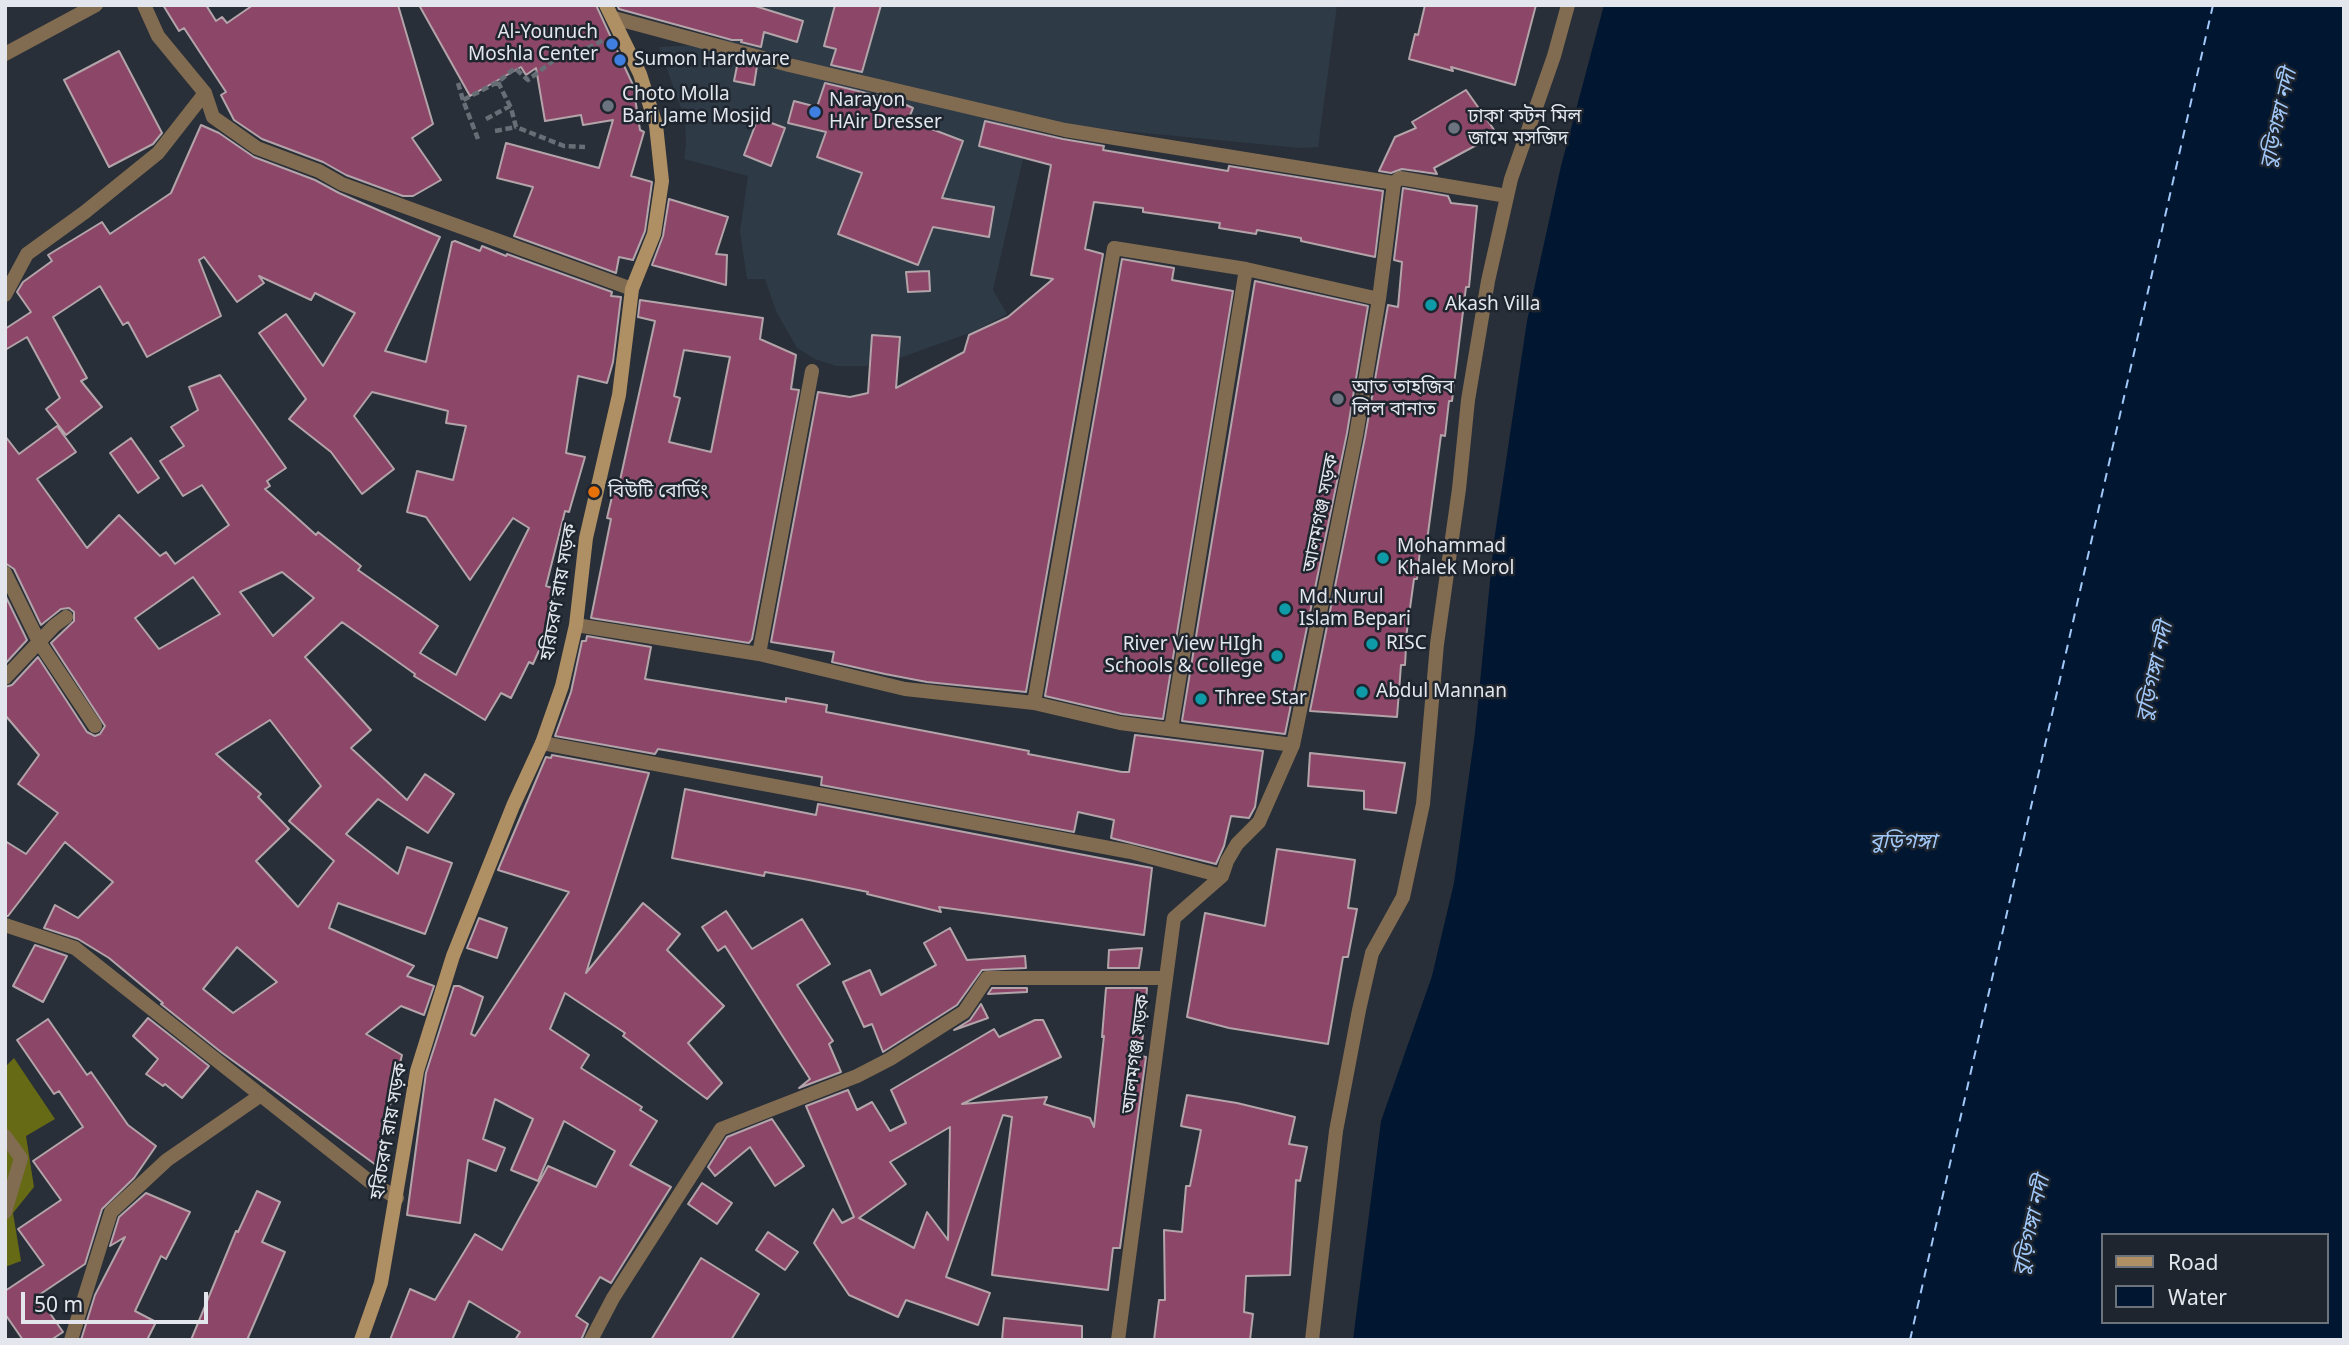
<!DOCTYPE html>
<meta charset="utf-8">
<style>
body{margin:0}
#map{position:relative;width:2349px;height:1345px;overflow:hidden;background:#282f38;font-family:"Noto Sans",sans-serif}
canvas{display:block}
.frame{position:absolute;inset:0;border:7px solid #e3e7ed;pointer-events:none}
.legend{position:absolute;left:2101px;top:1233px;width:228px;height:91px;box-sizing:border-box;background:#1e252e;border:2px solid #6d737a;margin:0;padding:9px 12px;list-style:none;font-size:21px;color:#e3e7ed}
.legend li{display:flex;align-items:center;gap:14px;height:35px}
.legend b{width:35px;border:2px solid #6d737a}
.scale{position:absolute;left:21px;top:1292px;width:187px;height:32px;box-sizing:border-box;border:4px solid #e3e7ed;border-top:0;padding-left:9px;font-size:21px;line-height:24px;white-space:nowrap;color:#e3e7ed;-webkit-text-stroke:5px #1e252e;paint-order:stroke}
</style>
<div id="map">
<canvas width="2349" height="1345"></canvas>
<div class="frame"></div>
<ul class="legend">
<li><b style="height:9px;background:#af8f64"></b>Road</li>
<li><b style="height:19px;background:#001631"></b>Water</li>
</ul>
<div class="scale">50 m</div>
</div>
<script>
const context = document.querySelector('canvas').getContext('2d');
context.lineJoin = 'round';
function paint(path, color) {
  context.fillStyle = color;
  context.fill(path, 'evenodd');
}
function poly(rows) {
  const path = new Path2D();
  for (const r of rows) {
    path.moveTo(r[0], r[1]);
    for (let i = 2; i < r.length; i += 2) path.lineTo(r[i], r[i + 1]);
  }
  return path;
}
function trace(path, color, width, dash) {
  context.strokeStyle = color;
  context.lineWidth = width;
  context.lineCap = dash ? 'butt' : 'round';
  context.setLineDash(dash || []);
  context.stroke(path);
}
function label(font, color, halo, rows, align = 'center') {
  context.font = font + ' "Noto Sans","Noto Sans Bengali",sans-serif';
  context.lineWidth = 5;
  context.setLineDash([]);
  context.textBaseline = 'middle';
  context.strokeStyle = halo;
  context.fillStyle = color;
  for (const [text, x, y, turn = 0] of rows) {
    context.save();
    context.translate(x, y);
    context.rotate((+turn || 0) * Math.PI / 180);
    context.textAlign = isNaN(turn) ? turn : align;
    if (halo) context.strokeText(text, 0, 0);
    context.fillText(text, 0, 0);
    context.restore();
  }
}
paint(poly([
 [727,5,1337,5,1318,147,1300,148,1062,125,1033,115,993,290,1007,314,975,331,891,361,866,366,836,366,815,359,797,348,776,311,765,279,747,279,740,231,748,176,684,159,686,144,685,119,659,47,719,44]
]), '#2f3a47');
paint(poly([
 [14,1058,55,1119,26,1136,34,1187,13,1213,21,1261,5,1267,5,1205,13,1198,5,1185,5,1067]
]), '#666a15');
paint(poly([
 [1604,5,2344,5,2344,1340,1353,1340,1381,1121,1432,976,1454,883,1475,733,1494,541,1527,321,1561,166],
 [2102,1235,2326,1235,2326,1322,2102,1322]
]), '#001631');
trace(poly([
 [1910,1340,2213,5]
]), '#a1c8f8', 2, [9, 7]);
const building = poly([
 [163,5,206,5,216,21,222,17,227,23,253,5,398,5,433,124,412,138,441,180,413,196,403,196,346,175,323,162,262,139,234,120,221,95,226,92,184,28,179,31,163,5],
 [419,5,596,5,633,85,640,130,644,132,631,176,652,182,645,231,633,260,619,257,616,273,514,236,533,187,497,178,506,143,599,168,613,120,583,125,581,115,545,121,536,68,526,75,521,67,470,96,419,5],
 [617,5,752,5,803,21,797,42,764,32,761,47,741,42,742,40,732,40,619,9,617,5],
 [835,5,881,5,862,72,831,65,836,49,824,46,835,5],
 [1425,5,1536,5,1515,85,1451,67,1453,71,1409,59,1415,34,1418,35,1425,5],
 [119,51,162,133,153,144,109,167,64,80,119,51],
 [738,61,757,66,754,85,734,81,738,61],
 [825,83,895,100,913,108,908,120,963,141,942,198,994,207,989,237,933,227,918,265,838,234,862,173,817,157,826,132,788,123,794,101,817,107,825,83],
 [1466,90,1497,134,1434,168,1437,174,1402,169,1391,173,1379,171,1395,137,1416,128,1412,122,1466,90],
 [758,118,785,128,771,166,744,155,758,118],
 [985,121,1063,139,1104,146,1103,150,1228,171,1229,166,1383,191,1375,257,1301,241,1301,238,1257,230,1256,234,1219,228,1220,223,1143,212,1143,208,1094,202,1085,249,1103,254,1026,692,927,682,885,674,832,662,834,652,771,642,818,392,850,397,868,393,872,335,900,337,896,388,964,352,969,335,1008,317,1053,279,1031,275,1051,165,979,146,985,121],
 [201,125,219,133,254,157,315,180,339,193,440,237,385,351,426,362,452,242,455,241,480,251,482,246,506,256,507,254,612,292,611,296,621,297,613,362,607,383,578,376,566,453,585,457,569,512,565,511,546,586,556,589,545,637,533,664,529,662,511,698,501,693,485,720,414,676,415,674,342,622,305,657,371,730,351,748,407,800,425,774,454,794,428,833,378,799,346,834,398,874,407,847,452,863,425,934,338,903,329,928,414,966,407,976,434,986,424,1015,401,1006,366,1034,402,1055,376,1165,221,1052,161,1004,163,1003,109,958,78,939,44,928,55,905,78,918,113,882,65,842,8,916,5,916,5,841,26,854,58,813,18,784,39,755,5,715,5,687,12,685,38,657,87,732,95,736,100,734,105,726,51,643,74,621,74,612,69,608,61,609,41,625,14,569,5,563,5,436,19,454,57,426,76,452,37,479,87,548,119,515,160,556,166,552,175,564,229,525,202,485,183,496,160,461,184,446,171,427,198,410,189,387,220,375,286,468,267,481,270,486,265,489,316,535,318,532,361,566,358,570,438,626,420,653,456,675,529,528,513,518,470,580,426,517,407,512,417,471,453,480,466,426,446,423,448,411,372,392,354,416,394,469,362,494,331,452,289,419,306,399,259,333,286,314,323,366,355,313,315,293,311,300,259,276,264,283,237,302,204,257,199,260,221,316,147,357,128,322,123,325,100,286,53,317,87,378,81,381,102,407,66,435,46,409,60,398,27,337,5,350,5,329,31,312,17,292,23,282,52,261,48,255,102,222,110,234,171,193,201,125],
 [282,572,314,598,273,636,240,592,282,572],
 [193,577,220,614,159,649,135,618,193,577],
 [270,720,321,786,289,821,334,861,298,907,256,861,289,829,258,797,261,794,216,754,270,720],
 [237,947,277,982,233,1013,203,989,237,947],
 [1403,188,1448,196,1451,203,1477,206,1469,287,1466,287,1452,401,1449,401,1445,436,1441,435,1427,541,1421,540,1417,579,1414,579,1407,630,1405,665,1401,665,1397,717,1310,711,1365,437,1388,305,1398,307,1402,262,1394,260,1403,188],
 [669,199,728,217,716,254,727,255,726,285,652,265,663,236,669,199],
 [1122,259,1174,268,1172,280,1233,291,1163,719,1122,714,1045,696,1122,259],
 [929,271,930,291,908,292,906,272,929,271],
 [1255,281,1368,306,1347,433,1285,734,1182,721,1255,281],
 [640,300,763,318,760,339,796,355,791,389,799,390,752,639,749,643,591,618,611,519,607,518,615,484,619,485,655,321,638,317,640,300],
 [684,350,730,357,711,452,669,442,680,398,674,396,684,350],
 [131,438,159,478,138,493,110,453,131,438],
 [5,595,27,640,5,664,5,595],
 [587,636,651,647,645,679,786,702,786,698,827,705,826,712,1029,751,1028,754,1122,772,1129,772,1135,735,1263,751,1255,807,1249,818,1231,816,1224,846,1216,864,1111,838,1114,820,1078,812,1074,832,821,785,822,777,658,749,655,754,555,736,571,692,582,641,586,641,587,636],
 [1310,753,1405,763,1396,813,1364,809,1364,791,1308,786,1310,753],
 [552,755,649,773,586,973,643,903,680,934,667,950,724,1006,688,1043,722,1083,707,1099,623,1036,625,1033,565,993,550,1029,589,1055,581,1068,642,1107,640,1110,657,1121,630,1165,671,1187,611,1283,600,1277,576,1316,588,1324,581,1340,515,1340,520,1332,469,1301,452,1340,390,1340,410,1289,435,1300,475,1234,502,1250,548,1166,596,1187,615,1151,564,1121,538,1181,511,1170,533,1119,495,1099,483,1139,505,1148,496,1171,468,1160,460,1223,407,1215,426,1073,454,986,459,986,483,997,471,1034,475,1036,569,892,498,870,546,757,551,758,552,755],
 [685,789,816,815,818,804,1152,868,1144,935,939,907,941,912,867,894,868,892,809,880,765,872,764,876,672,858,685,789],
 [1277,849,1355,860,1348,908,1357,909,1348,957,1343,957,1328,1044,1229,1028,1187,1017,1205,913,1265,926,1277,849],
 [726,911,752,949,802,919,830,964,797,985,833,1041,829,1044,841,1072,799,1088,810,1079,725,946,718,951,702,927,726,911],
 [479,918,507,928,497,958,467,948,479,918],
 [950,928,967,960,1025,956,1026,968,982,970,957,1005,883,1052,872,1024,864,1027,843,982,870,970,881,995,936,965,924,943,950,928],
 [35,945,67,956,43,1002,13,986,35,945],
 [1142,948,1139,968,1108,968,1109,950,1142,948],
 [992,988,1027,988,1027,992,988,994,992,988],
 [1106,988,1147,988,1141,1056,1146,1057,1120,1248,1113,1248,1108,1290,992,1275,1012,1117,1003,1115,946,1277,990,1293,978,1325,906,1300,898,1317,849,1295,814,1243,833,1209,842,1223,854,1217,806,1106,848,1090,857,1110,872,1102,890,1131,906,1123,891,1090,994,1029,999,1037,1035,1020,1043,1020,1061,1057,962,1104,1047,1097,1044,1104,1090,1118,1094,1127,1104,1036,1102,1037,1106,988],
 [950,1127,948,1240,927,1212,914,1248,859,1218,906,1184,890,1162,950,1127],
 [981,1004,988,1018,954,1030,970,1020,981,1004],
 [148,1018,209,1066,182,1098,165,1084,163,1086,146,1074,158,1059,133,1036,148,1018],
 [48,1019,87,1075,91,1072,128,1125,156,1146,134,1178,102,1209,85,1264,36,1297,40,1299,63,1332,51,1340,23,1340,5,1314,5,1291,44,1265,18,1229,61,1200,33,1161,83,1127,59,1091,54,1094,17,1040,48,1019],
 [1187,1095,1237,1103,1295,1117,1289,1144,1307,1147,1300,1181,1296,1180,1290,1275,1246,1276,1244,1312,1253,1314,1250,1340,1154,1340,1159,1300,1165,1300,1164,1230,1182,1232,1186,1186,1190,1186,1201,1130,1181,1126,1187,1095],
 [772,1119,804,1166,775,1186,750,1147,715,1176,708,1167,727,1137,772,1119],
 [702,1183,732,1203,717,1224,688,1204,702,1183],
 [257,1191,280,1202,262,1242,285,1252,247,1340,191,1340,236,1231,238,1232,257,1191],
 [146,1193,190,1212,166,1259,161,1256,135,1311,156,1322,147,1340,81,1340,95,1295,125,1237,110,1246,119,1217,146,1193],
 [768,1232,798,1252,785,1270,756,1250,768,1232],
 [701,1258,759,1294,731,1340,651,1340,701,1258],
 [1004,1318,1082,1326,1082,1340,1002,1340,1004,1318]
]);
paint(building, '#8c4668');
trace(building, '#b3a4aa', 2);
trace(poly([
 [498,82,511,108,516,127,564,146,585,147],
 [458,83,463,100],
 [486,119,510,106],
 [495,131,516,127],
 [478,139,463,100,498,82,515,68,528,80,558,57,582,51,604,40]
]), '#686e76', 4.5, [7, 3.5]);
trace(poly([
 [144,5,158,36,205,93,213,117,257,148,319,171,342,184,632,289],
 [614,18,789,65,1065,130,1394,183],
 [5,54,96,5],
 [5,295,27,254,85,212,158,153,205,93],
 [5,573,39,642,95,726],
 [576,625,759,654,905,689,1034,703,1120,723,1293,745],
 [759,654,812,371],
 [5,678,54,626,66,617],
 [1034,703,1114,248,1246,269,1379,299],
 [1171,729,1246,269],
 [542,743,1131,852,1222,876],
 [5,925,75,948,369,1181,397,1198],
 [5,1136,21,1158,5,1212],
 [71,1340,111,1212,167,1160,261,1095],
 [591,1340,613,1298,721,1129,857,1076,890,1059,964,1012,987,978,1165,978],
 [1118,1340,1174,918,1222,876,1227,861,1237,844,1259,822,1293,745,1356,435,1379,299,1394,183,1400,178,1507,196],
 [1312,1340,1336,1131,1359,1010,1372,953,1403,897,1423,804,1437,644,1459,489,1468,400,1488,281,1511,179,1554,56,1568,5]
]), '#816c52', 14);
trace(poly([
 [361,1340,381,1283,417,1071,453,956,513,806,542,743,562,686,576,625,586,538,619,395,632,289,654,234,662,181,656,125,640,74,606,5]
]), '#af8f64', 14);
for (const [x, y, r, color] of [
 [612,44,7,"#3f7fe0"],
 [620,60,7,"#3f7fe0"],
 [608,106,7,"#6b7280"],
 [815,112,7,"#3f7fe0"],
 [1454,128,7,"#6b7280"],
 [1431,305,7,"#0f9aa8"],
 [1338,399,7,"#6b7280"],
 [594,492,7,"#e8710a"],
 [1383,558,7,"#0f9aa8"],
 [1285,609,7,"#0f9aa8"],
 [1372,644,7,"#0f9aa8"],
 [1277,656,7,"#0f9aa8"],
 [1362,692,7,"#0f9aa8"],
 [1201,699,7,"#0f9aa8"]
]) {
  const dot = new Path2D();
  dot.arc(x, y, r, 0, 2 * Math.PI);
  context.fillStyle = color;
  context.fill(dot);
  trace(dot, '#1e252e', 2.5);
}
label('19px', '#e3e7ed', '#1e252e', [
 ["Al-Younuch",598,33,"right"],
 ["Moshla Center",598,55,"right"],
 ["Sumon Hardware",634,60],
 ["Choto Molla",622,95],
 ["Bari Jame Mosjid",622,117],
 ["Narayon",829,101],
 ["HAir Dresser",829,123],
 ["ঢাকা কটন মিল",1468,117],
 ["জামে মসজিদ",1468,139],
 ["Akash Villa",1445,305],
 ["আত তাহজিব",1352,388],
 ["লিল বানাত",1352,410],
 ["বিউটি বোর্ডিং",608,492],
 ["Mohammad",1397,547],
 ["Khalek Morol",1397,569],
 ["Md.Nurul",1299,598],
 ["Islam Bepari",1299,620],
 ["RISC",1386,644],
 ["River View HIgh",1263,645,"right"],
 ["Schools & College",1263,667,"right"],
 ["Abdul Mannan",1376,692],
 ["Three Star",1215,699]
], 'left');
label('19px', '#e3e7ed', '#1e252e', [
 ["আলমগঞ্জ সড়ক",1321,513,-79],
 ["হরিচরণ রায় সড়ক",559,592,-80],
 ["আলমগঞ্জ সড়ক",1136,1054,-83],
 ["হরিচরণ রায় সড়ক",389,1131,-80]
]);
label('italic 21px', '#a1c8f8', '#1e252e', [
 ["বুড়িগঙ্গা নদী",2279,119,-77],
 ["বুড়িগঙ্গা নদী",2155,672,-77],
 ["বুড়িগঙ্গা",1903,842],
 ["বুড়িগঙ্গা নদী",2032,1226,-77]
]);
</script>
